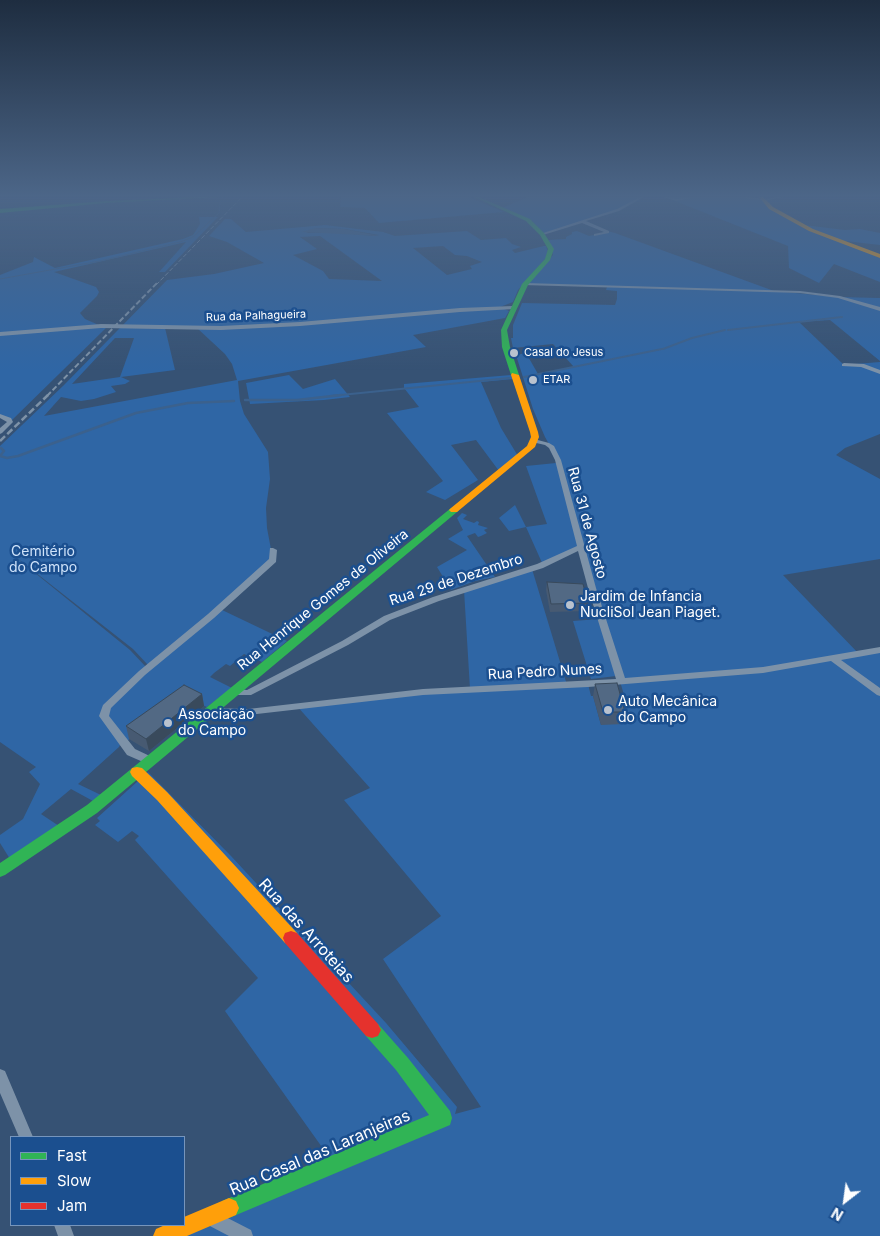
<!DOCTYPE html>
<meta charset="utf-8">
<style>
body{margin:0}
#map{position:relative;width:880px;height:1236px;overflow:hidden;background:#365274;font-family:Inter,sans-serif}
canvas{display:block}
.legend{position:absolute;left:10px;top:1136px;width:175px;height:90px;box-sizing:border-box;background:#1b4f8f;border:1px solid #7695bc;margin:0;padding:6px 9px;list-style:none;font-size:15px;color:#fff}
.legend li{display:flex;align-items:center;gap:10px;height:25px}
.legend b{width:25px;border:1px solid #7695bc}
.north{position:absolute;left:820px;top:1176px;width:50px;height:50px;-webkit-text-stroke:4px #1b4f8f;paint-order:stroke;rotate:210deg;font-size:14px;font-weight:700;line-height:20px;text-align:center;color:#fff}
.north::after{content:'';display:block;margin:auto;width:18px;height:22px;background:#fff;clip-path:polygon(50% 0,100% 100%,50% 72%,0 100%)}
</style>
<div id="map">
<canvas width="880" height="1236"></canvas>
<ul class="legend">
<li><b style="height:6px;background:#30b455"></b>Fast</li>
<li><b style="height:6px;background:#ff9f0a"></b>Slow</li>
<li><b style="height:6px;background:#e5322d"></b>Jam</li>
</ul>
<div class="north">N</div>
</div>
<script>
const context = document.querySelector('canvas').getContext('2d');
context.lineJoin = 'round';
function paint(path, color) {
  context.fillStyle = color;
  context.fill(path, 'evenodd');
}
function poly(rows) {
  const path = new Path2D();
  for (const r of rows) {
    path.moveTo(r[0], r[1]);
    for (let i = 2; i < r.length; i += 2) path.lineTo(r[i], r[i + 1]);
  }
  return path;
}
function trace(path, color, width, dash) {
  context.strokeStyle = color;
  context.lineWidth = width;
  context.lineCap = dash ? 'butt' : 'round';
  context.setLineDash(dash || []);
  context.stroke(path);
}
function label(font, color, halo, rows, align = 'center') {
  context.font = font + ' Inter,sans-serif';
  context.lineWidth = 5;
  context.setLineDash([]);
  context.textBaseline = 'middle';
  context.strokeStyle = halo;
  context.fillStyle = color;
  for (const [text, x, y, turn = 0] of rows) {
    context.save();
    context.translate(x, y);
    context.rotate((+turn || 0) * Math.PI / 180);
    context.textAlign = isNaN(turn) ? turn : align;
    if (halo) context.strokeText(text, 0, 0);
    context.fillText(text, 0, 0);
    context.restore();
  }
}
paint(poly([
 [341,197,469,197,504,212,379,223,365,208,340,207],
 [527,197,642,197,618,210,545,233,543,233,531,220,502,208],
 [665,197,737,197,763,199,771,208,804,225,845,230,860,229,880,233,880,245,845,241,880,256,880,282,834,264,819,283,789,268,788,246],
 [199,217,218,217,165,272,159,272,186,242,54,272,96,287,99,292,97,296,80,313,85,319,101,326,108,326,10,422,0,416,0,275,33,262,34,257,55,268,183,239,193,235,200,224],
 [225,219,231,219,246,232,325,225,383,232,395,236,467,231,481,240,506,238,512,244,521,247,512,250,515,253,544,246,546,246,548,251,546,258,518,290,513,302,500,307,509,311,505,318,413,335,426,347,238,381,240,401,244,414,268,452,270,479,266,508,267,528,273,560,220,609,287,641,262,662,244,654,230,666,226,664,214,673,210,677,232,688,207,707,187,698,124,743,122,741,119,747,78,784,101,795,93,801,71,789,41,814,59,826,10,859,0,843,0,835,23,819,40,784,29,772,36,767,0,742,0,446,64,385,167,280,214,274,264,263,227,242,209,236],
 [316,228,344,229,379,235,374,236,331,232,306,233],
 [320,236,382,281,329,279,323,271,293,255,317,249,300,237],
 [443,246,455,255,467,256,482,262,470,266,472,269,447,275,413,248],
 [165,328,197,328,225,354,232,364,237,380,44,416,61,397,81,401,94,399,116,392,111,386,125,384,130,381,121,377,175,370],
 [115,338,134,338,120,377,72,384],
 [8,551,133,649,148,665,171,645,173,646,146,667,130,650],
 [577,231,589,236,605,233,607,231,615,233,774,291,838,297,880,298,880,361,830,320,799,322,844,365,880,362,880,434,845,448,836,455,880,479,880,559,783,575,859,654,880,650,880,1236,163,1236,329,1157,225,1011,258,978,135,840,139,836,132,831,118,842,95,825,100,821,97,818,148,772,231,856,386,1023,457,1107,455,1114,481,1107,383,959,441,916,344,800,370,788,296,705,470,689,464,590,532,569,567,685,588,684,591,696,593,696,601,725,615,696,624,695,581,547,543,565,526,527,509,531,499,518,515,505,526,527,547,524,526,466,556,463,558,460,545,437,533,409,516,355,526,353,538,374,574,367,553,344,513,348,511,338,513,338,513,325,522,303,615,305,617,299,617,291,606,290,607,287,527,284,553,255,548,240,566,239,566,237,572,234,572,232],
 [289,375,303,389,335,379,350,397,324,400,250,404,246,383],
 [511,375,513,379,481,382,501,428,518,456,499,471,476,440,451,445,478,480,445,500,426,492,443,481,387,413,419,407,404,388,404,384],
 [462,513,467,515,463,519,474,523,477,521,479,522,478,525,488,528,484,530,487,533,481,536,478,537,475,533,467,536,495,577,475,581,451,590,437,567,467,550,448,539,463,530,457,518],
 [599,619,616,676,591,679,573,621]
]), '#2f66a5');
paint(poly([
 [316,228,344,229,380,236,301,232]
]), '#3b618d');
trace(poly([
 [0,279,100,261,180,242,193,237,219,213,220,202]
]), '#3b618d', 1);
trace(poly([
 [728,330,842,317],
 [663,349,692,338,725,330],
 [524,377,662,349],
 [331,396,509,378]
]), '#3b618d', 2);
trace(poly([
 [245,400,297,400,341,395],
 [1,448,4,451,0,456,7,458,18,456,136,413,188,403,234,401]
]), '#3b618d', 2.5);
paint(poly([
 [640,197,644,197,619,211,586,221,609,231,609,233,594,236,594,234,604,232,582,223,543,235,540,234,617,209,640,197],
 [663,197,668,197,676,199,696,197,676,201,663,197],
 [735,197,746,197,765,199,763,200,735,197],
 [777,197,783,197,768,200,766,199,777,197],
 [525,283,800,291,840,296,880,307,880,311,838,298,800,293,523,285,523,284,525,283],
 [513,306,515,307,515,309,460,312,300,326,221,330,101,328,0,336,0,332,101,324,221,326,300,322,460,308,513,306],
 [844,363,864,364,880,370,880,374,861,367,842,366,842,364,844,363],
 [0,414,11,418,13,422,2,433,0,434,0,428,7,422,0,418,0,414],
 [534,439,549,443,554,446,561,460,596,588,625,678,763,667,880,647,880,653,841,660,880,688,880,696,877,695,831,661,763,673,588,687,423,695,248,715,208,713,206,711,208,709,211,708,248,709,423,689,616,679,588,588,578,551,543,568,439,601,390,620,348,645,251,695,235,695,232,694,230,692,232,690,235,689,247,690,342,641,384,616,433,597,537,564,577,546,555,460,549,448,545,445,532,442,531,441,534,439],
 [270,548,273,548,277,550,276,562,214,618,145,675,111,708,109,716,135,749,154,758,155,761,154,764,150,765,127,755,99,716,103,705,139,671,208,614,269,559,270,548],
 [0,1069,5,1071,33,1137,19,1137,0,1093,0,1069],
 [212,1210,251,1230,253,1236,229,1236,206,1224,204,1218,206,1212,212,1210],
 [54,1225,70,1225,74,1236,58,1236,54,1225]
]), '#7d92a8');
paint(poly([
 [199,197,224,197,106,203,0,213,0,209,106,201,199,197],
 [474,197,479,197,530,219,544,233,554,249,550,260,528,285,507,330,510,347,519,375,515,377,511,375,502,347,501,330,522,284,545,259,548,249,540,235,526,221,474,197],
 [454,507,457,508,459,510,457,512,97,813,5,875,0,877,0,863,87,805,451,508,454,507],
 [372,1022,378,1024,408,1058,450,1111,452,1118,450,1125,229,1218,222,1215,219,1208,222,1201,429,1115,396,1070,366,1036,363,1030,366,1024,372,1022]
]), '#30b455');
paint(poly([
 [759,197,763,197,773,207,813,229,880,254,880,258,809,231,769,209,759,197],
 [512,373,519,375,538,432,539,437,535,447,457,512,451,512,449,510,451,508,527,446,531,437,530,432,511,375,512,373],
 [137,767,142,768,167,792,297,933,299,938,297,943,291,945,285,943,157,800,132,776,130,772,132,768,137,767],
 [229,1198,236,1201,239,1208,236,1215,187,1236,153,1236,156,1229,165,1225,184,1225,184,1217,229,1198]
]), '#ff9f0a');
paint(poly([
 [291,931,297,933,378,1024,381,1030,378,1036,372,1038,366,1036,285,943,283,938,285,933,291,931]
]), '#e5322d');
trace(poly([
 [156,285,242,197]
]), '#7e92a7', 1, [4.5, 2]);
trace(poly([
 [47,396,157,283]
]), '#7e92a7', 2, [5.5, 2.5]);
trace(poly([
 [0,441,48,395]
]), '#7e92a7', 2.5, [7, 3]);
paint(poly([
 [547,582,588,603,587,611,550,612,546,590],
 [595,684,625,712,623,724,601,725,593,696],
 [202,694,204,706,149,751,129,739,126,726]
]), '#475a72');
paint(poly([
 [202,694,204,706,149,751,146,739]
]), '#394a5c');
const building = poly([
 [547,582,583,584,588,603,551,604,547,582],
 [617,683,625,712,603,712,595,684,617,683],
 [184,685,202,694,146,739,126,726,184,685]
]);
paint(building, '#526984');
trace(building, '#394a5c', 1);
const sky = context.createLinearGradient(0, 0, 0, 370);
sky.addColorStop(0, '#1e2d40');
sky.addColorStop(0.53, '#4c6688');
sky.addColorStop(1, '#4c668800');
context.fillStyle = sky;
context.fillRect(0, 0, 880, 370);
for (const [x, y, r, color] of [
 [514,353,5,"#b9c2ce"],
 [533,380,5,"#b9c2ce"],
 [570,605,5,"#b9c2ce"],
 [608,710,5,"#b9c2ce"],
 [168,723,5,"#b9c2ce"]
]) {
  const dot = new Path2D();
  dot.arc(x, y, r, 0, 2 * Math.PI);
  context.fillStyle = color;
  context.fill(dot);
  trace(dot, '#1b4f8f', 2);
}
label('11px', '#fff', '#1b4f8f', [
 ["Rua da Palhagueira",256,316,-2]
]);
label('11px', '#fff', '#1b4f8f', [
 ["Casal do Jesus",524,353],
 ["ETAR",543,380]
], 'left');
label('14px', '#fff', '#1b4f8f', [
 ["Rua 31 de Agosto",587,523,75],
 ["Rua 29 de Dezembro",456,580,-18],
 ["Rua Henrique Gomes de Oliveira",323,600,-39],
 ["Rua Pedro Nunes",545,672,-3]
]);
label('14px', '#cfe3fa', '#1b4f8f', [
 ["Cemitério",43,552],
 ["do Campo",43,568]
]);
label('14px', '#fff', '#1b4f8f', [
 ["Jardim de Infancia",580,597],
 ["NucliSol Jean Piaget.",580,613],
 ["Auto Mecânica",618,702],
 ["do Campo",618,718],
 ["Associação",178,715],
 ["do Campo",178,731]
], 'left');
label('16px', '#fff', '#1b4f8f', [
 ["Rua das Arroteias",306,931,48],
 ["Rua Casal das Laranjeiras",320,1153,-23]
]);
</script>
